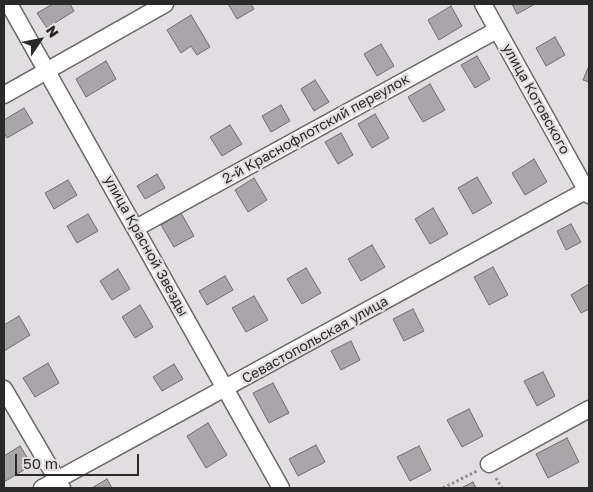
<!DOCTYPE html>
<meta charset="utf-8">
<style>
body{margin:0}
#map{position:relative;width:593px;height:492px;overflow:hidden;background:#e2dde1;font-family:"Golos Text",sans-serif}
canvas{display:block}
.frame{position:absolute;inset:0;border:5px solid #2b2a2b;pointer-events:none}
.north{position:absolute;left:15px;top:15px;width:50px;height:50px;-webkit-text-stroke:4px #e2dde1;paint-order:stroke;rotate:56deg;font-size:14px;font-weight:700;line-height:20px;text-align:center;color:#2b2a2b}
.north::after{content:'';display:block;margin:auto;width:18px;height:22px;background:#2b2a2b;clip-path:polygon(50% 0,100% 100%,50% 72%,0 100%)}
.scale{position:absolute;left:15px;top:454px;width:124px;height:22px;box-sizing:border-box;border:2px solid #2b2a2b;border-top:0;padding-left:6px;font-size:15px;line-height:18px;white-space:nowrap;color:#2b2a2b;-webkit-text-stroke:4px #e2dde1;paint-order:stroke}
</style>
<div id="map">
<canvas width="593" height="492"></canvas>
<div class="frame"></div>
<div class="north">N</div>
<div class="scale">50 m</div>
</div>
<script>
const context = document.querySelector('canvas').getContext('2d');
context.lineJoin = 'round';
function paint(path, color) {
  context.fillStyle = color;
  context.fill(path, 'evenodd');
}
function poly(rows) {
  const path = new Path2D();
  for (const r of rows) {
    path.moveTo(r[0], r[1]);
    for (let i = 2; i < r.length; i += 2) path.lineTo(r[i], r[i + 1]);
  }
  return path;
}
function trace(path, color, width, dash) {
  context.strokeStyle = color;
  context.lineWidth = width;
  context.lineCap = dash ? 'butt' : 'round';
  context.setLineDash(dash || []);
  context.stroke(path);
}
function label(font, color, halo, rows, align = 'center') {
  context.font = font + ' "Golos Text",sans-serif';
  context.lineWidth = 4.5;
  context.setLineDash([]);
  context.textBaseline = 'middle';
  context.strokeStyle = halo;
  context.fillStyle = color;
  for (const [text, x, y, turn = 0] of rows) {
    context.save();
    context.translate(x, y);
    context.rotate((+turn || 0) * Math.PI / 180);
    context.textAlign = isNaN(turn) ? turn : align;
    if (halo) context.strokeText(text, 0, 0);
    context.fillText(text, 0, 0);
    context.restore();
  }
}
const building = poly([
 [53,4,70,4,74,11,47,28,37,13,53,4],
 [228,4,251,4,254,9,237,19,228,4],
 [512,4,535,4,517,14,512,4],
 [451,6,462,26,439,40,428,20,451,6],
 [191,15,210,47,197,55,191,46,181,53,167,30,191,15],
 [555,37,565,55,546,66,536,48,555,37],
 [381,44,394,66,377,76,364,54,381,44],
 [477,56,490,79,475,88,461,65,477,56],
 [106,61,116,79,86,97,76,79,106,61],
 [589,66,589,82,583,80,589,66],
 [315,80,329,102,314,111,301,89,315,80],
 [430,84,445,110,423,122,408,97,430,84],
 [281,105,290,121,271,132,262,116,281,105],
 [24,108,33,123,7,138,4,133,4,120,24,108],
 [375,114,389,138,372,148,358,124,375,114],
 [230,125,242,144,222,156,210,137,230,125],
 [341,133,353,155,338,164,325,142,341,133],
 [534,159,547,182,525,195,512,173,534,159],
 [157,174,165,188,145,199,137,186,157,174],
 [477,177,492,203,473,214,458,188,477,177],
 [254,178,267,200,248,212,235,190,254,178],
 [68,180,77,195,54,209,45,193,68,180],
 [433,208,448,234,430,244,415,219,433,208],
 [181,213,194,236,174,247,161,225,181,213],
 [88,214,98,231,77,243,67,226,88,214],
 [571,224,581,242,566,250,557,231,571,224],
 [372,245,385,267,361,281,348,259,372,245],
 [493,267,508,295,489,305,474,277,493,267],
 [306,268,321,293,302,304,287,279,306,268],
 [118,269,130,289,112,300,100,281,118,269],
 [225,276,233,290,207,305,199,291,225,276],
 [589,284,589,309,581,313,571,295,589,284],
 [254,296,268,320,246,332,232,308,254,296],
 [140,305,153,327,135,338,122,317,140,305],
 [413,309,424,331,404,341,393,319,413,309],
 [19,316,30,335,4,351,4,325,19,316],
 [351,341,360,360,341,370,331,351,351,341],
 [48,363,59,383,35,397,23,378,48,363],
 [174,364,183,379,162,391,153,377,174,364],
 [543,372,555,396,537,406,524,381,543,372],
 [273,383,289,413,269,423,253,393,273,383],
 [469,409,483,436,462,447,447,420,469,409],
 [208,423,227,455,206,468,187,436,208,423],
 [567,438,579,462,548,478,536,454,567,438],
 [316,445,325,462,298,476,289,459,316,445],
 [20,446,32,465,4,482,4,456,20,446],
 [419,446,431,470,410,481,397,457,419,446],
 [107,479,112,488,92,488,107,479],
 [473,482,476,488,461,488,473,482]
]);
paint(building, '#a9a5a8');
trace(building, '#6e6b6e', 1);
const minor = poly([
 [9,4,281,488],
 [483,4,589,195],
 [4,95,165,4],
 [136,228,497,30],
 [4,389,62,488],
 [489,464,589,409],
 [42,488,589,189]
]);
trace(minor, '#696568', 19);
trace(poly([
 [496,478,502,488],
 [443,488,477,471]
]), '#918e91', 3, [2.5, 2.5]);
trace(minor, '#fff', 16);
label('14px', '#2b2a2b', '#e2dde1', [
 ["улица Котовского",536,99,61],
 ["2-й Краснофлотский переулок",316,129,-29],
 ["улица Красной Звезды",146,246,61],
 ["Севастопольская улица",315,340,-29]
]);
</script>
